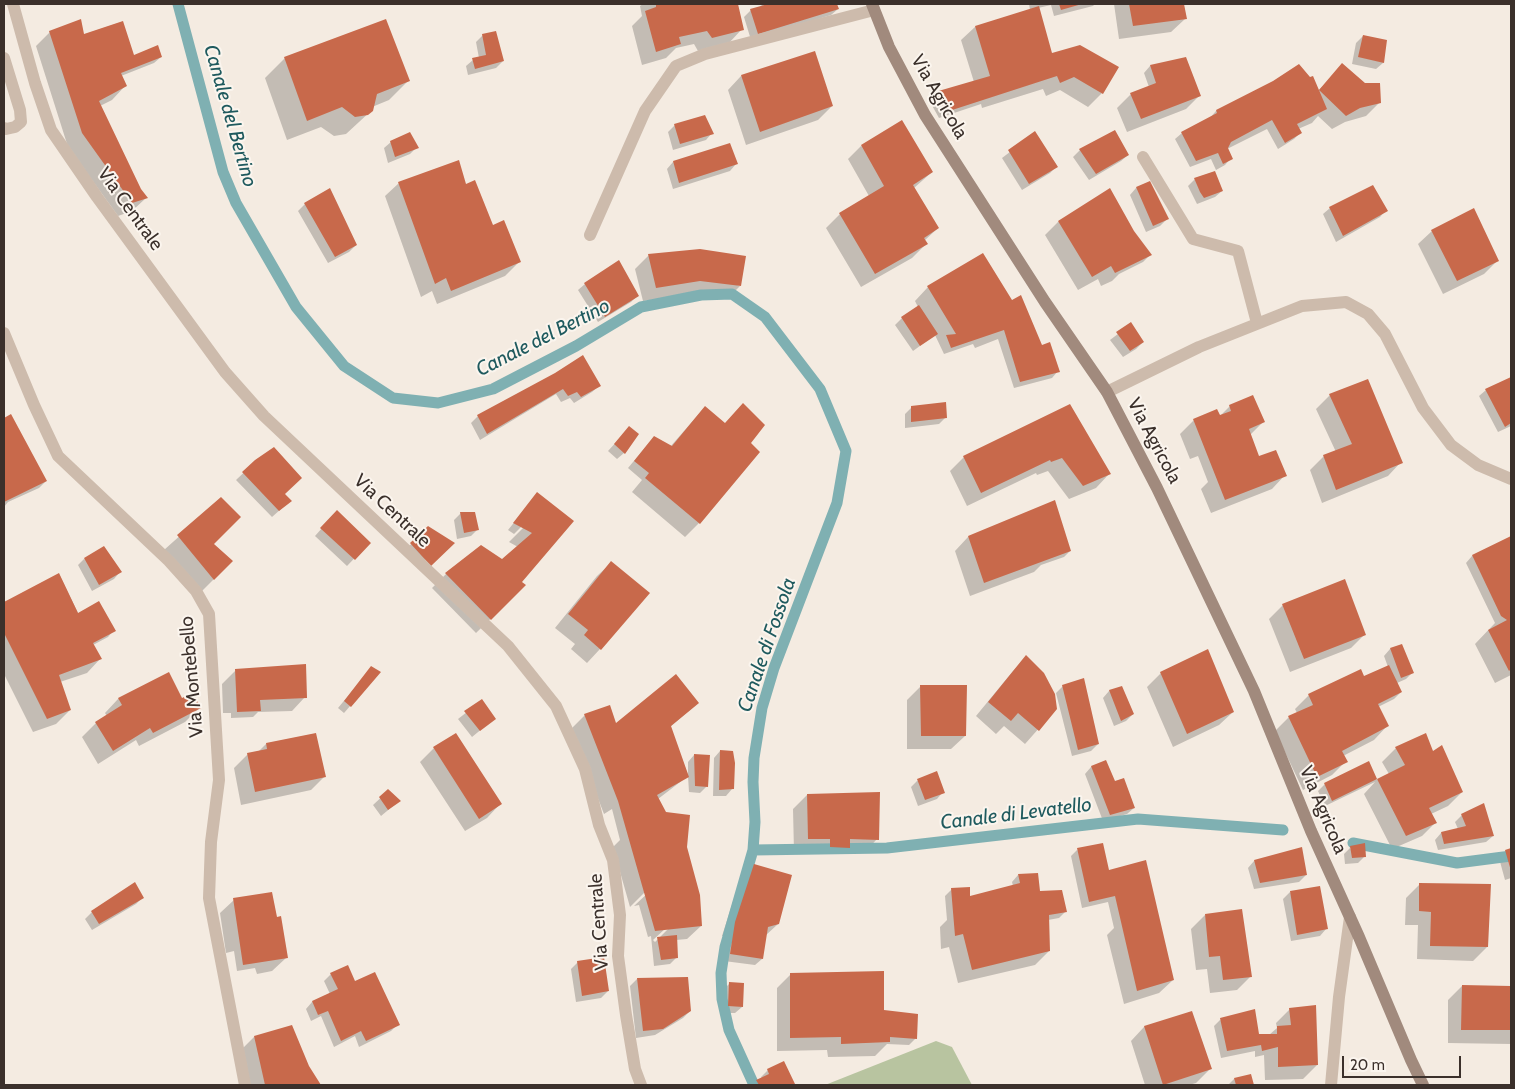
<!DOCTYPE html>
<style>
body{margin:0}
#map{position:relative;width:1515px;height:1089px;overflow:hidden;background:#f4ebe1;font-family:Cabin,sans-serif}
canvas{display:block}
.frame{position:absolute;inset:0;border:5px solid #3b302b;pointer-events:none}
.scale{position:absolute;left:1342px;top:1056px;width:119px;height:22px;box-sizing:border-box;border:2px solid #3b302b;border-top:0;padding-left:6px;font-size:15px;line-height:18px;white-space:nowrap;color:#3b302b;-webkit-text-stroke:4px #fbf5ee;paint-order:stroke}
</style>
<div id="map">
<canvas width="1515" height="1089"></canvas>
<div class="frame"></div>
<div class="scale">20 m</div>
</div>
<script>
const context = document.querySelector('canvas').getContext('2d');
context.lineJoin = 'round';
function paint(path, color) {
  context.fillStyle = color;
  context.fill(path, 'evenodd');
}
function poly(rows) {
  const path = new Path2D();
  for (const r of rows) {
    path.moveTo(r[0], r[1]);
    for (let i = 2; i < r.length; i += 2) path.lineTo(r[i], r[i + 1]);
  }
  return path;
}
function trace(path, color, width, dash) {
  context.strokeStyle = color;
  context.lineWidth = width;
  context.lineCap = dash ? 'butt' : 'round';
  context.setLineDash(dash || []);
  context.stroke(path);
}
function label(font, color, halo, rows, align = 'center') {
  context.font = font + ' Cabin,sans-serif';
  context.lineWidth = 4;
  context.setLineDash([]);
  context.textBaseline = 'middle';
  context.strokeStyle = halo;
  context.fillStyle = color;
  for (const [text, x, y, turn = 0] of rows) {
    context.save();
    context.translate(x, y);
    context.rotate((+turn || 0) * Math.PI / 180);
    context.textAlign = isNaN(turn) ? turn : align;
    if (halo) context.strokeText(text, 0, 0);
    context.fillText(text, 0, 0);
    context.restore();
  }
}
paint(poly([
 [936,1041,952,1047,972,1085,825,1085]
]), '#b8c4a0');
paint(poly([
 [643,4,739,4,737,6,742,29,729,43,698,51,694,44,676,48,666,58,642,65,632,26,642,16,640,6],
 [761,4,836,4,838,9,831,15,751,40,744,17,751,10,762,7],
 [1029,4,1095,4,1093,6,1054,16,1051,5,1038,8,1051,54,1102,93,1088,107,1060,90,1046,96,1043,89,982,108,981,104,939,118,929,100,936,93,974,82,961,40,975,27,1030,10],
 [1114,4,1183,4,1185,19,1171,32,1119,39],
 [50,32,83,34,134,56,161,57,154,63,121,76,125,86,112,100,100,106,140,190,146,198,132,211,118,216,68,147,36,46],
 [483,35,503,61,496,68,468,75,466,66,473,60,479,58,476,42],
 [1363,36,1386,41,1383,63,1376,69,1352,64,1356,43],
 [285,58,409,80,389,100,372,107,372,110,346,134,334,136,321,127,287,140,265,78],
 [1185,59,1200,95,1186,109,1127,132,1117,108,1131,94,1149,87,1144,73,1150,66],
 [1343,65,1380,102,1366,116,1345,122,1332,129,1318,116,1312,123,1298,129,1300,133,1294,139,1278,149,1267,129,1227,149,1231,158,1225,165,1216,170,1211,159,1190,167,1175,139,1182,133,1209,119,1216,111,1318,91],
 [741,76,832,106,818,120,746,145,728,90],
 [675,125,712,133,706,140,673,150,668,132],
 [1035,133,1057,166,1050,173,1022,190,1002,158],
 [391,142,417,147,410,154,388,163,384,148],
 [729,145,736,164,730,171,673,189,667,169,673,162],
 [861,146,932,172,914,188,938,228,924,241,926,244,912,258,861,287,826,228,840,214,869,196,848,159],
 [1080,150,1128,155,1121,161,1089,180,1073,157],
 [1195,179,1222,191,1215,197,1197,204,1188,186],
 [1149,182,1167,219,1160,226,1146,232,1130,195,1136,188],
 [399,183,466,186,493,227,519,262,505,276,437,304,432,291,421,297,385,196],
 [305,204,356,245,349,252,328,263,298,211],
 [1330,208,1386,210,1380,217,1336,242,1323,214],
 [1058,222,1133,231,1150,255,1143,262,1119,274,1112,281,1101,286,1098,279,1078,290,1045,235],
 [1432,231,1498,260,1484,274,1443,294,1418,244],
 [649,255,740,286,733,293,709,290,702,297,686,295,643,301,635,269],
 [585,284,637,296,631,302,598,322,578,290],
 [928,287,1041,347,1058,371,1052,378,1014,388,998,339,975,348,973,344,944,354,935,335,913,351,895,325,902,318,918,307,915,301],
 [1131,324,1143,342,1136,349,1123,357,1110,340],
 [556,374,599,386,592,392,574,403,570,398,561,402,556,394,480,440,471,423,478,416],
 [1511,379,1511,426,1498,432,1479,396,1486,390],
 [1330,395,1401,462,1388,476,1322,503,1310,470,1324,456,1336,452,1316,409],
 [1230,406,1263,422,1250,435,1259,458,1285,475,1272,489,1211,513,1201,489,1208,482,1198,456,1190,459,1180,434,1194,420,1219,417],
 [705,407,759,452,699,523,685,537,632,492,642,480,628,468,648,444,670,447],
 [911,408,946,417,939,424,905,428,905,414],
 [11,416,46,481,39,488,8,502,4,507,4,420],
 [629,428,624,453,617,459,608,451],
 [1023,428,1109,474,1096,488,1069,499,1048,471,1037,475,1036,473,967,506,950,471,964,457],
 [256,461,290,501,272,517,236,480],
 [537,494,573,521,521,582,525,585,476,633,432,588,446,574,481,546,502,561,518,547,509,542,527,524,525,523,514,534,508,530],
 [221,499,212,544,231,562,200,593,164,550],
 [461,513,477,530,471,536,457,539,454,520],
 [330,519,369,543,347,566,315,536],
 [429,527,424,572,404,551],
 [968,537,1071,550,1064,557,1041,565,1034,572,970,596,955,551],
 [1511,537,1511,675,1495,683,1475,644,1495,623,1466,563,1472,556],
 [84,559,120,572,114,579,92,591,78,565],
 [611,563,600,649,587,663,571,649,575,644,555,628,597,576],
 [59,574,79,615,114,630,108,637,93,645,100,659,87,673,60,682,70,710,56,724,33,732,4,674,4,603],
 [1283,605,1364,635,1351,648,1290,672,1269,619],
 [1401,645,1413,672,1406,679,1397,683,1401,692,1394,699,1378,707,1387,726,1374,740,1343,756,1346,761,1332,775,1303,790,1275,731,1289,717,1297,713,1295,709,1309,695,1364,678,1388,667,1384,656,1390,649],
 [1208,651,1233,712,1219,725,1173,747,1147,687,1161,673],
 [1026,657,1056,709,1025,744,1004,726,996,734,976,716,1013,671],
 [372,667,379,673,344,713,338,708],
 [236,670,305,697,292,711,258,712,253,717,231,718,231,713,223,713,222,684],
 [169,674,181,700,199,708,185,722,139,746,136,740,98,764,82,737,96,723,107,716,105,713,118,699],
 [921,686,965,736,951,749,907,749,907,700],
 [1063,686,1098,744,1091,751,1072,756,1056,693],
 [1121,687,1133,714,1126,721,1114,726,1103,698,1109,691],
 [481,701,494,719,472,737,458,719],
 [698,703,670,727,688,775,688,762,694,755,707,786,700,793,689,792,688,776,658,799,686,848,701,926,687,939,676,940,677,957,670,964,654,966,651,936,648,937,639,905,634,906,650,891,648,889,630,907,613,847,620,840,612,809,604,814,571,729,585,715,615,724],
 [666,928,669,928,655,942,653,940],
 [266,744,325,776,311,790,241,805,234,768,248,754,258,752],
 [434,748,500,804,487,818,465,831,420,762],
 [1396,748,1433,753,1462,792,1448,806,1431,814,1435,823,1422,836,1392,849,1364,794,1375,782,1325,806,1318,791,1325,784,1368,762,1377,780,1389,774,1382,762],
 [720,751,732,789,726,796,713,796,714,758],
 [1106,761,1114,783,1134,808,1127,814,1103,821,1085,774,1091,767],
 [936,773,943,792,937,799,918,806,911,787,917,781],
 [388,791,399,801,381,816,373,805],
 [807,795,877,839,864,853,842,854,794,852,793,809],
 [1462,815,1493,836,1486,842,1438,850,1435,840,1441,833,1458,829,1455,822],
 [1350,848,1364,857,1358,863,1345,864,1344,854],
 [1511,849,1511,878,1505,880,1499,858,1506,851],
 [1077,850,1108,871,1173,980,1159,993,1124,1004,1107,935,1114,928,1108,902,1082,908,1071,856],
 [1254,861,1306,875,1299,882,1254,889,1248,868],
 [754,865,778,924,765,936,762,959,755,965,724,961,728,937,722,936,740,879],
 [1018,875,1066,911,1059,918,1048,920,1049,951,1035,965,958,983,949,947,941,949,940,927,947,920,945,896,952,889,969,898,1013,886,1012,882],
 [1420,884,1487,947,1473,961,1417,959,1418,925,1405,925,1406,898],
 [1290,892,1326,929,1320,936,1291,941,1283,899],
 [142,898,136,904,92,930,85,919,92,912],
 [234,900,286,958,272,971,257,974,255,968,237,971,234,951,226,953,220,913],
 [1205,915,1251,976,1237,990,1210,993,1207,969,1196,970,1191,929],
 [578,962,608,991,601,998,576,1002,571,969],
 [331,974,354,983,398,1024,391,1031,359,1047,355,1036,334,1047,321,1016,311,1021,306,1009,312,1002,330,994,324,981],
 [791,974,883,1011,916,1038,909,1045,887,1044,875,1056,828,1057,827,1050,777,1051,777,988],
 [686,978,690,1011,683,1018,655,1035,636,1038,630,986,637,979],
 [730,983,742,1007,735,1013,721,1013,723,990],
 [1462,986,1511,987,1511,1044,1448,1043,1448,1000],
 [1290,1009,1317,1065,1303,1079,1265,1080,1264,1055,1255,1057,1255,1051,1221,1058,1214,1026,1220,1020,1258,1035,1269,1035,1277,1028,1276,1023],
 [1191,1012,1210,1069,1196,1083,1189,1085,1145,1085,1131,1041,1144,1027],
 [254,1037,308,1067,319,1085,248,1085,240,1051],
 [783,1063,794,1084,793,1085,753,1085,762,1079,761,1077,768,1070],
 [1250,1076,1253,1085,1228,1085,1234,1079]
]), '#0003');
trace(poly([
 [178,4,223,172,236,203,296,307,344,366,393,398,438,403,493,389,576,346,641,307,701,295,732,294,765,317,820,389,846,451,837,503,774,668,762,708,754,758,753,782,755,822,753,850,725,947,721,973,722,999,729,1030,754,1085],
 [1353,843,1457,863,1511,856],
 [753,850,887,848,1138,819,1283,830]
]), '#7fb0b2', 11);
paint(poly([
 [656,4,738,4,744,30,712,38,707,31,679,37,681,44,656,52,645,11,656,7],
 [768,4,837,4,839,9,758,34,750,9],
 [1059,4,1082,4,1061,10],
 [1129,4,1184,4,1187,19,1133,26],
 [1039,6,1052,53,1080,45,1119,67,1103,94,1074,77,1060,83,1057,76,946,112,935,92,990,76,975,26],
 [81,19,84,34,123,21,134,55,158,45,162,57,121,73,127,86,99,101,141,189,148,198,132,203,82,133,49,31],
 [386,19,410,81,377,94,373,111,368,115,355,117,342,107,307,121,284,57],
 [496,31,504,61,475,69,472,58,486,55,482,34],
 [1363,35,1387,40,1384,63,1358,57],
 [815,51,833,106,760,132,741,75],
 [1186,57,1201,96,1141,119,1130,93,1156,83,1150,65],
 [1342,63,1365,83,1380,83,1381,103,1360,108,1346,116,1319,90],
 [1299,64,1310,77,1313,76,1327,109,1297,124,1302,133,1285,143,1272,120,1231,142,1228,148,1233,159,1223,164,1218,153,1196,161,1181,132,1217,113,1216,110,1273,81],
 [705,115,714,134,680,144,674,124],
 [902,120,933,172,913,185,939,228,924,238,928,244,875,274,839,213,884,186,861,145],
 [1115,130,1129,155,1096,174,1079,149],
 [1035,131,1058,167,1029,184,1008,150],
 [410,132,419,148,395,157,390,141],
 [730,143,738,164,679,183,673,161],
 [459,160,466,184,475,180,493,225,504,220,521,262,451,291,446,278,435,284,398,182],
 [1215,171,1223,191,1204,198,1200,192,1194,178],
 [1150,181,1169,219,1153,226,1136,187],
 [1373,185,1388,211,1343,236,1329,207],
 [330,188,357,245,335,257,304,203],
 [1110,188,1134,231,1152,255,1115,273,1111,266,1092,277,1058,221],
 [1474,208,1499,261,1457,281,1431,230],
 [700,249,746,256,741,286,700,281,656,288,648,254],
 [983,253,1012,300,1021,295,1042,345,1050,342,1060,372,1020,382,1004,330,951,348,946,335,956,334,927,286],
 [619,260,639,296,605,317,584,283],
 [919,305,938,334,920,346,901,317],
 [1131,322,1144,342,1130,351,1116,332],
 [583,355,601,386,581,397,577,392,568,396,563,389,487,434,477,415,555,373],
 [1511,377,1511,423,1505,427,1485,389],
 [1368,379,1403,463,1336,490,1323,455,1352,444,1329,394],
 [1253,395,1265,422,1249,429,1259,456,1276,450,1287,476,1225,500,1193,419,1217,409,1220,415,1231,411,1229,405],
 [946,402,947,418,911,422,911,406],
 [743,403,765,425,751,443,760,452,700,524,645,478,649,473,634,461,654,436,672,446,705,406,725,423],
 [1070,404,1111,474,1083,486,1062,458,1051,462,1050,460,981,493,963,456],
 [11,414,47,481,4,502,4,418],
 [629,426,639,434,625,454,614,444],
 [274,447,302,478,285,494,292,501,279,511,242,472,255,460],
 [537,492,574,521,522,582,526,585,491,620,445,573,481,545,502,559,532,533,513,523],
 [221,497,241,517,214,544,233,561,214,580,177,535],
 [1055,500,1071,551,984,583,968,536],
 [337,510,371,543,355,560,320,528],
 [460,512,475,512,479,530,464,533],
 [428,526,455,543,431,566,410,543],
 [1511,536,1511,669,1509,671,1488,630,1507,620,1501,616,1472,555],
 [104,546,122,572,99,585,84,558],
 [611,561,650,593,601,650,584,635,588,630,568,614],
 [59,573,78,613,99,601,116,631,93,643,102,659,59,675,71,710,47,719,4,633,4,602],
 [1345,579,1366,635,1304,659,1282,604],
 [1402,644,1414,673,1401,678,1390,648],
 [1208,649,1234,712,1187,734,1160,672],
 [1026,655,1044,673,1055,694,1057,709,1039,731,1018,713,1011,721,988,702],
 [306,664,307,698,260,700,261,711,237,712,235,669],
 [1389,665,1402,692,1378,704,1389,726,1342,751,1348,762,1317,777,1288,716,1313,705,1308,694,1361,669,1364,676],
 [371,666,381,672,351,707,344,701],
 [169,672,182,698,193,693,201,708,153,733,150,728,113,751,95,722,122,705,118,698],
 [676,674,699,703,671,726,689,777,657,795,666,812,690,815,687,847,700,895,702,926,655,931,618,801,584,714,610,705,616,723],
 [1084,678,1099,744,1078,750,1062,685],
 [920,685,967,685,966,736,921,736],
 [1122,686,1134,714,1121,721,1109,690],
 [482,699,496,719,480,731,464,711],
 [316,733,326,777,255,792,247,753,267,749,266,743],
 [456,733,502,804,479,819,433,747],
 [1426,733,1433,751,1442,745,1463,792,1429,808,1437,823,1406,836,1377,779,1332,801,1324,783,1369,761,1377,779,1405,765,1395,747],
 [720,750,733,751,735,763,734,789,719,790],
 [694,754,710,755,708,787,695,786],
 [1106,760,1115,781,1124,778,1135,808,1110,815,1091,766],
 [937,771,945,793,925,800,917,779],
 [388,789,401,801,388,810,379,797],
 [880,792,879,840,850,839,850,848,830,847,830,839,808,839,807,794],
 [1484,803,1494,836,1444,844,1441,832,1466,826,1461,814],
 [1103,843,1109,870,1146,860,1174,980,1137,991,1115,896,1089,902,1077,848],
 [1365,843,1366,857,1352,858,1350,846],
 [1302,847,1307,875,1260,883,1254,860],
 [1511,848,1511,871,1505,850],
 [754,864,792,875,779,924,768,927,763,959,730,954,735,922],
 [1038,873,1040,891,1062,890,1067,912,1049,915,1050,951,972,970,963,934,955,936,951,888,970,887,970,896,1020,883,1018,874],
 [135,882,144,898,99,924,91,911],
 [1419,883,1491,884,1488,947,1430,946,1431,912,1419,911],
 [1320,886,1328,929,1297,935,1290,891],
 [272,892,277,917,281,916,288,958,243,965,233,898],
 [1242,909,1252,977,1223,980,1220,956,1209,957,1205,914],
 [677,935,678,958,661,960,657,937],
 [604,957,609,991,582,996,577,961],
 [348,965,355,981,375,972,400,1025,366,1041,361,1031,341,1041,328,1011,318,1015,312,1001,338,989,330,973],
 [884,971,884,1010,918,1014,917,1039,890,1037,890,1042,841,1044,841,1037,790,1038,790,973],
 [688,977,691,1011,663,1029,643,1031,637,978],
 [729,982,744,983,743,1007,728,1006],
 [1462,985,1511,986,1511,1030,1461,1030],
 [1316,1005,1318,1065,1278,1067,1278,1047,1262,1051,1261,1045,1227,1051,1220,1018,1255,1009,1259,1034,1277,1034,1277,1026,1291,1025,1289,1008],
 [1192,1011,1212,1069,1163,1085,1144,1026],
 [292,1025,309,1066,321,1085,265,1085,254,1036],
 [784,1061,795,1084,759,1085,756,1080,769,1074,767,1069],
 [1251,1074,1254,1085,1236,1085,1234,1078]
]), '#c8694b');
trace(poly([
 [13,4,35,83,51,130,97,197,225,372,264,416,508,646,556,706,585,769,599,825,613,860,620,915,618,956,626,1015,635,1069,641,1085],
 [4,58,20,110,21,122,15,127,6,129,4,128],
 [1143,157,1193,239,1238,251,1257,323],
 [590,235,645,111,676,66,705,54,874,10],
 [4,333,34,405,58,456,169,561,196,591,209,614,219,780,211,842,209,898,245,1085],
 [1107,392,1199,347,1302,306,1346,302,1368,314,1385,334,1423,408,1451,445,1478,465,1511,479],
 [1331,1085,1339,997,1350,917]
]), '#cdbbac', 12);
trace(poly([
 [872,4,889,47,925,115,1045,302,1107,392,1157,488,1254,691,1311,831,1359,937,1411,1060,1423,1085]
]), '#a18a7d', 12);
label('19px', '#3b302b', '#fbf5ee', [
 ["Via Agricola",939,97,60],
 ["Via Centrale",130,209,54],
 ["Via Agricola",1154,441,62],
 ["Via Centrale",392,511,43],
 ["Via Montebello",192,677,-95],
 ["Via Agricola",1323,810,67],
 ["Via Centrale",599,922,-94]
]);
label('italic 20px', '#1f5a5e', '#fbf5ee', [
 ["Canale del Bertino",230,116,74],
 ["Canale del Bertino",543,338,-27],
 ["Canale di Fossola",767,645,-71],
 ["Canale di Levatello",1016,814,-7]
]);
</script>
